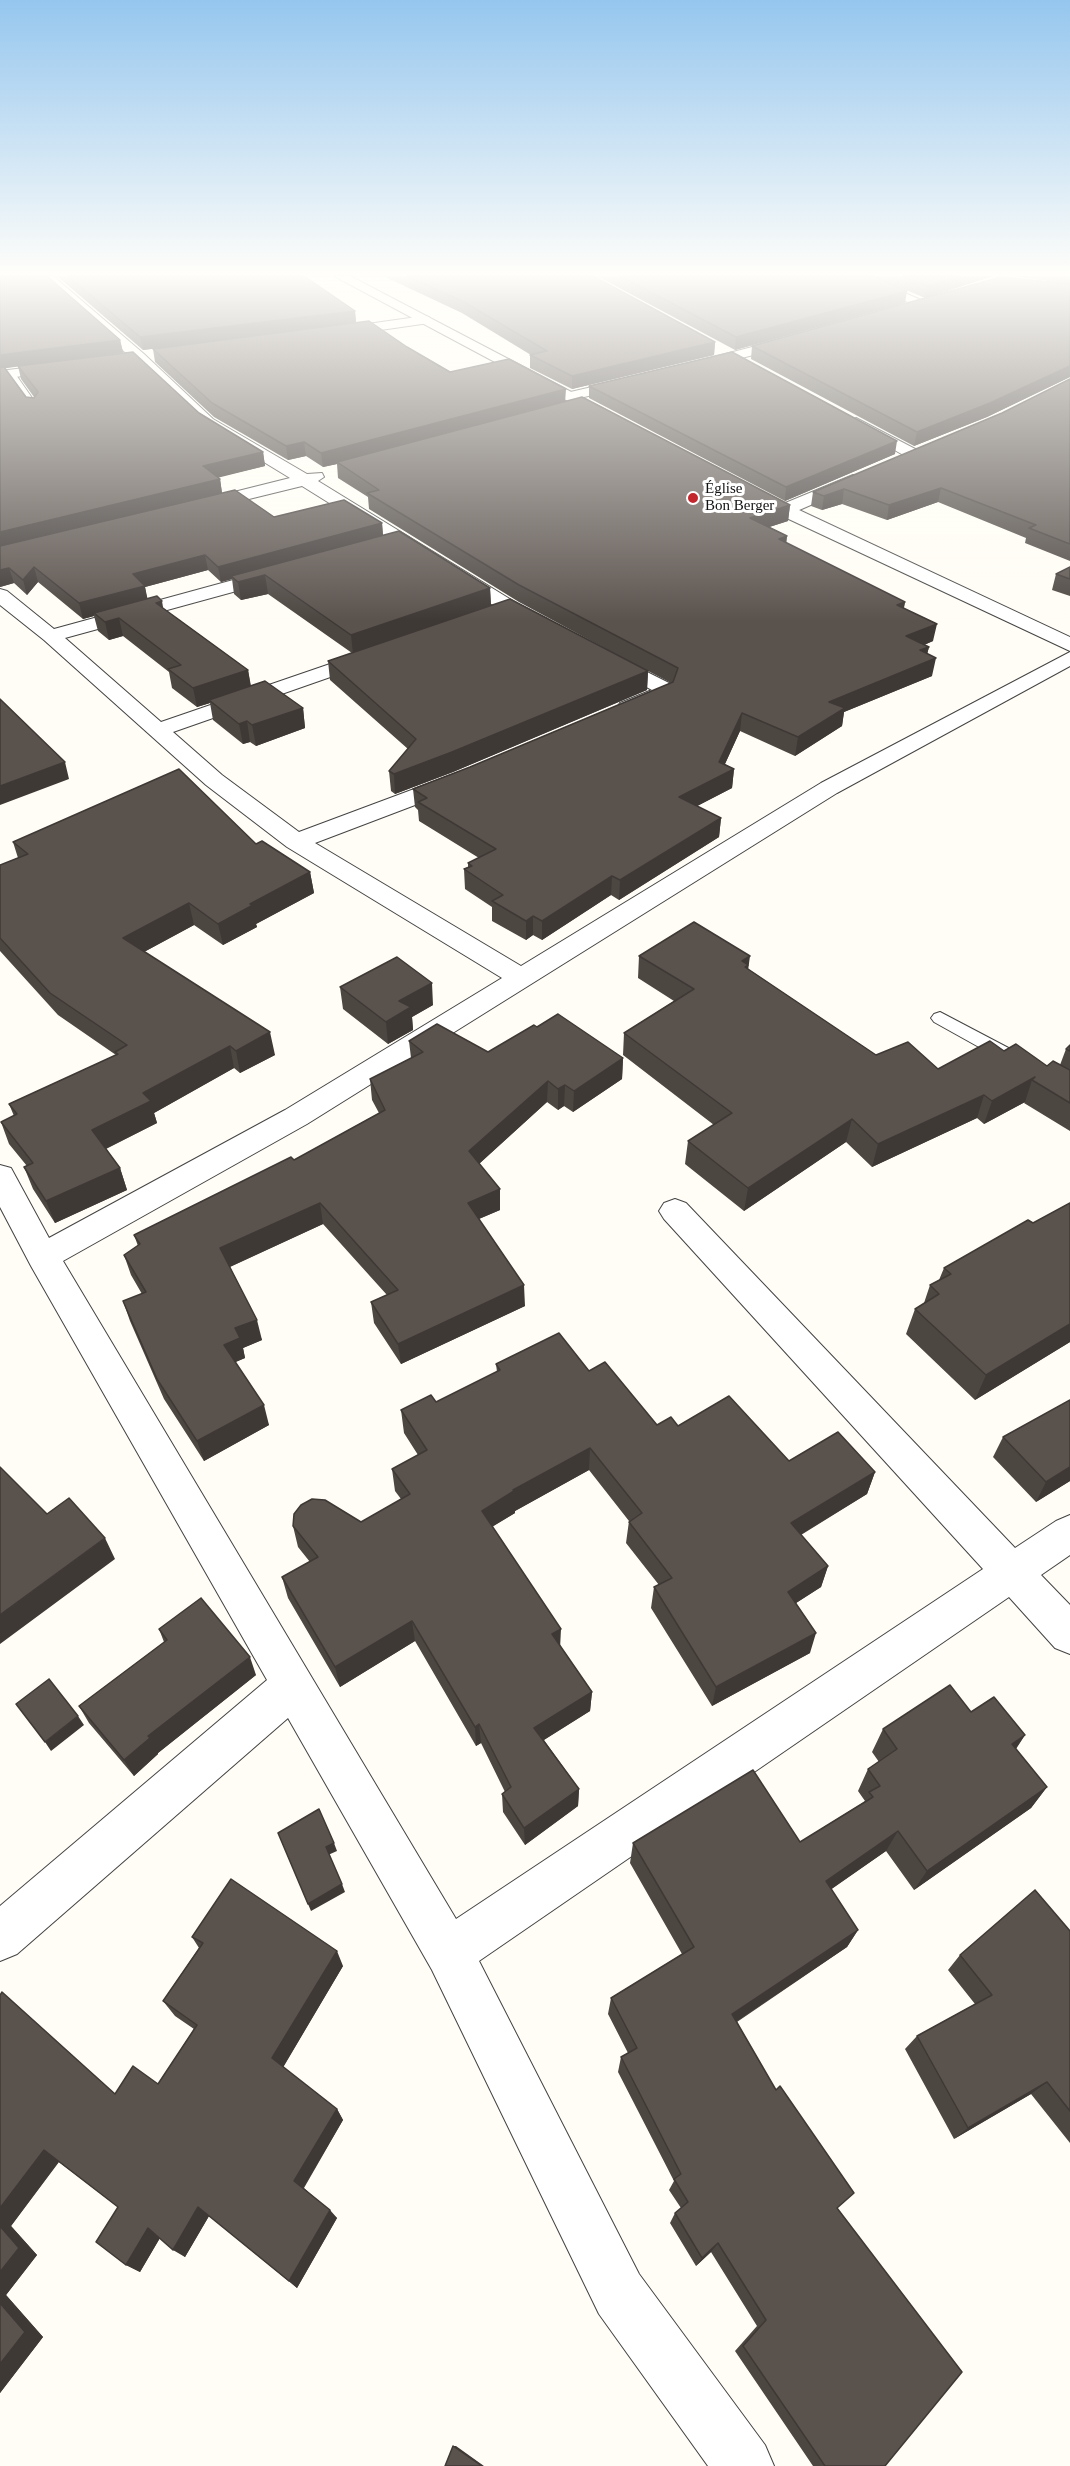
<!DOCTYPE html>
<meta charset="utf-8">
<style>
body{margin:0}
canvas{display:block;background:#fffdf5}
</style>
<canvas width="1070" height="2466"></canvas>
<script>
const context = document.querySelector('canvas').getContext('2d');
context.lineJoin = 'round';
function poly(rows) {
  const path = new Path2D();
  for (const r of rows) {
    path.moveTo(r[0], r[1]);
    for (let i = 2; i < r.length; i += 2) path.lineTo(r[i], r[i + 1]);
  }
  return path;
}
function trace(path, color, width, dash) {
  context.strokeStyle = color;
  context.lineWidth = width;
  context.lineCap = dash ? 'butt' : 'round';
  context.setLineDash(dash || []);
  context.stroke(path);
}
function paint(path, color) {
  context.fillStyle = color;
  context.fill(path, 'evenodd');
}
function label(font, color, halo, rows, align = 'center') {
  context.font = font + ' Georgia,serif';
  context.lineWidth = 6;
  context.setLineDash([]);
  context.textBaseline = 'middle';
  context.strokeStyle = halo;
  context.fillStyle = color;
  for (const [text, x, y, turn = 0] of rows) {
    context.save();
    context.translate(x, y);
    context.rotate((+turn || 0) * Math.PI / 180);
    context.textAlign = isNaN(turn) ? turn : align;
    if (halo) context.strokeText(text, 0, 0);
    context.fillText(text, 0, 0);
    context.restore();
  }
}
const service = poly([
 [11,371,14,372,37,405,37,409,31,409,6,374,11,371],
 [940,1012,1018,1053,1020,1057,1018,1061,1011,1063,1004,1061,934,1022,931,1018,934,1014,940,1012]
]);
const minor = poly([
 [39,276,53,276,144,354,213,419,307,474,322,473,324,477,318,481,518,604,547,619,550,623,547,627,540,629,504,612,302,486,200,511,194,510,191,506,194,502,290,478,203,425,134,360,39,276],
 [849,276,866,276,930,304,924,308,919,307,849,276],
 [424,316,429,317,431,320,429,323,332,337,325,333,332,329,424,316],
 [794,336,799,337,801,340,799,343,696,370,689,366,691,363,794,336],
 [64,363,71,367,69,370,0,379,0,371,64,363],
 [631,378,638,382,636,385,571,400,564,396,566,393,631,378],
 [856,418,919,451,921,454,913,459,907,457,851,426,848,423,856,418],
 [853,475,859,476,861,480,859,484,790,514,778,514,775,510,778,506,853,475],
 [277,568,284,570,286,574,284,578,65,638,161,722,365,652,379,652,382,656,379,660,173,732,222,775,299,832,449,776,457,774,465,776,469,781,465,786,315,843,521,966,821,783,1070,652,1070,666,837,793,307,1124,63,1261,456,1919,983,1569,664,1219,659,1211,664,1203,675,1199,686,1203,1015,1548,1056,1521,1070,1515,1070,1555,1041,1575,1070,1605,1070,1654,1055,1648,1009,1597,479,1961,639,2274,765,2445,774,2466,708,2466,599,2314,432,1970,288,1718,17,1954,0,1961,0,1906,267,1680,31,1266,0,1207,0,1165,11,1168,49,1238,285,1110,502,978,287,847,206,785,44,640,0,605,0,589,7,591,54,629,277,568],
 [607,652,671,684,675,688,674,693,671,698,636,713,628,714,620,713,617,708,620,703,652,690,600,662,597,658,600,654,607,652]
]);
const tertiary = poly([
 [334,276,350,276,619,417,622,420,614,425,609,423,334,276],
 [750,487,1070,637,1070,651,778,514,744,496,742,492,744,488,750,487]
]);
trace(service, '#444', 2);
trace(minor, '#444', 2);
trace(tertiary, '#444', 2);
paint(service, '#fff');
paint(minor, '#fff');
paint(tertiary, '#fff');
paint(poly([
 [0,276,120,340,123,352,199,413,263,452,265,466,218,477,220,479,222,493,274,517,382,523,383,535,490,588,491,606,636,665,519,602,369,509,368,497,338,478,337,464,323,467,306,456,288,460,214,417,155,362,153,349,166,347,143,350,57,276,304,276,355,311,356,322,407,347,450,372,565,401,790,505,788,521,769,527,787,536,786,543,905,602,904,608,933,641,924,645,929,647,927,654,932,676,844,712,842,726,795,756,740,731,725,764,734,769,732,788,697,806,721,818,719,837,619,900,611,895,542,940,533,935,526,940,492,921,492,907,465,889,464,869,468,867,468,863,479,858,419,821,418,810,415,807,413,789,470,767,671,683,648,671,647,690,453,772,395,794,391,791,389,771,408,749,330,680,328,661,352,653,268,594,241,600,234,594,232,579,221,582,208,570,145,587,147,599,163,608,248,670,251,686,303,708,305,728,256,746,250,742,243,744,213,720,210,703,197,707,172,688,169,672,123,636,109,640,98,631,94,616,83,619,38,582,27,595,14,583,0,587],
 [18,366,21,379,34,397,34,398,26,397,5,368],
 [383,276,593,276,715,342,714,355,572,389,530,368,530,355,531,355,462,313],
 [597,276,993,276,925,298,885,281,905,303,735,350],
 [1013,276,1070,276,1070,284],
 [1070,284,1070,377,987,417,914,446,751,359,752,346],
 [1070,379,1070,561,1025,543,1026,538,938,502,887,520,842,504,822,510,811,506,813,492,1002,413],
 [589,386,895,454,785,501,589,398],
 [1070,567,1070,596,1052,590,1056,574],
 [13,842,256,844,310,872,314,893,256,924,257,927,223,945,194,925,144,952,275,1055,240,1073,234,1068,154,1113,157,1123,106,1149,120,1168,127,1190,55,1223,33,1189,24,1167,27,1166,9,1144,1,1122,14,1116,9,1104,116,1055,58,1015,0,951,0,865,18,858],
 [639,956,748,969,876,1055,938,1069,1004,1051,1047,1066,1060,1065,1066,1049,1070,1045,1070,1131,1024,1103,1025,1102,984,1124,977,1118,872,1167,846,1142,744,1211,685,1164,688,1141,714,1125,623,1055,624,1033,674,1001,638,978],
 [340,987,433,1005,412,1017,413,1030,388,1044,343,1009],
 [537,1027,623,1058,622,1079,573,1112,564,1106,558,1110,547,1102,479,1164,500,1189,500,1210,479,1219,525,1306,401,1364,374,1323,371,1302,387,1295,323,1224,230,1267,262,1340,243,1348,245,1358,235,1362,269,1425,204,1461,164,1399,130,1321,123,1301,142,1294,131,1275,124,1255,138,1246,134,1235,294,1160,379,1113,372,1100,370,1079,411,1058,409,1041,488,1052],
 [1070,1203,1070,1342,975,1400,906,1334,915,1309,924,1303,930,1285,939,1280,944,1268,1033,1223],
 [496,1364,589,1371,657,1425,678,1426,789,1461,875,1472,867,1494,801,1535,828,1566,821,1587,796,1603,810,1653,712,1706,651,1608,654,1587,659,1585,626,1543,629,1521,589,1470,515,1511,515,1513,492,1527,560,1646,592,1692,590,1711,544,1740,579,1789,578,1806,525,1845,503,1812,502,1794,505,1792,481,1743,476,1746,415,1641,340,1687,288,1598,282,1577,310,1562,298,1547,293,1526,361,1522,401,1499,395,1491,392,1469,418,1455,404,1433,401,1410,436,1402,497,1372],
 [1070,1400,1070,1481,1036,1502,993,1457,1003,1437],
 [159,1629,256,1675,158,1753,158,1754,134,1776,89,1723,79,1706,164,1642],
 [971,1712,1025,1735,1016,1749,1047,1787,1031,1808,914,1890,886,1851,831,1889,858,1930,847,1947,737,2022,837,2208,885,2466,813,2466,735,2351,757,2326,711,2252,696,2266,670,2223,675,2213,681,2208,669,2190,674,2181,618,2072,621,2057,628,2053,608,2014,611,1998,682,1954,630,1863,633,1843,800,1842,864,1802,865,1801,858,1791,868,1769,879,1762,872,1752,883,1729],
 [1070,1931,1070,2143,1031,2094,954,2139,905,2049,917,2036,975,2004,948,1970,960,1955],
 [192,1937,343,1966,283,2067,337,2109,343,2120,304,2188,337,2218,297,2288,209,2216,185,2257,160,2238,140,2272,126,2265,118,2207,59,2162,11,2226,37,2255,6,2295,43,2337,0,2393,0,1995,115,2094,158,2084,194,2029,175,2016,163,2001,199,1948]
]), '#4d4742');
paint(poly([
 [959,276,993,276,925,298,927,286],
 [907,291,905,303,735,350,736,337],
 [355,311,356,324,143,350,140,337],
 [120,340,123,352,0,369,0,355],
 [715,342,714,355,572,389,572,376],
 [1070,366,1070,377,987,417,914,446,917,432],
 [566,389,565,403,337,462,337,464,323,467,321,453],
 [897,441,895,454,785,501,786,487],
 [304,442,306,456,288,460,286,446],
 [263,452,265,466,205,481,203,466],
 [220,479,222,493,0,548,0,532],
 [941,488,938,502,887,520,889,505],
 [844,489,842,504,822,510,824,496],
 [790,505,788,521,748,534,750,518],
 [382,523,383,538,231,576,232,579,221,582,218,567],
 [787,536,785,553,779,539],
 [205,555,208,570,145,587,148,601,94,613,94,616,83,619,79,603,133,574],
 [34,567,38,582,27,595,23,580],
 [9,568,14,583,0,587,0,570],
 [265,575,268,594,241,600,238,582],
 [490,588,491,606,353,654,351,635],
 [162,601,165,619,156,603],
 [905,602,901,619,897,605],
 [119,618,123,636,109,640,105,622],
 [937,624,933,641,903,654,906,636],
 [929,647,925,662,936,658,932,676,844,712,842,726,795,756,798,737,829,702,920,650],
 [248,670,251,689,209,700,210,703,197,707,193,688],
 [648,671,647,690,453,772,395,794,394,774],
 [303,708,305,728,256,746,252,725],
 [742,713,740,731,719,777,734,769,732,788,678,816,679,797,719,762],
 [247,721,250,742,243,744,239,724],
 [65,762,69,779,0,805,0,786],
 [721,818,719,837,619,900,620,880],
 [310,872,314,893,256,924,257,927,223,945,218,924,250,904],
 [612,876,611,895,542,940,542,921],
 [189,903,194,925,129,960,123,938],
 [533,916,533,935,526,940,526,921],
 [750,956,747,978,742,961],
 [432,983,433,1005,412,1017,413,1030,388,1044,386,1022,399,1001],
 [270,1032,275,1055,240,1073,236,1051],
 [230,1046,234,1068,154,1113,157,1123,99,1152,92,1130,143,1093],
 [623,1058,622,1079,573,1112,574,1091],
 [1035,1077,1032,1080,1025,1102,984,1124,992,1101],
 [548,1081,547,1102,470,1172,469,1151],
 [565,1085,564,1106,558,1110,558,1089],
 [984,1095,977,1118,872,1167,878,1144],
 [852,1119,846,1142,744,1211,748,1188],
 [120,1168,127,1190,55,1223,46,1201],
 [500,1189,500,1210,469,1223,468,1203],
 [320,1203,323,1224,225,1269,220,1248],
 [524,1285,525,1306,401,1364,398,1344],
 [257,1320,262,1340,243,1348,245,1358,229,1365,224,1345,235,1328],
 [1070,1324,1070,1342,975,1400,986,1375],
 [264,1405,269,1425,204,1461,197,1441],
 [590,1448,589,1470,515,1511,515,1513,483,1532,482,1511,513,1490],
 [1070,1467,1070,1481,1036,1502,1046,1482],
 [875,1472,867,1494,785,1544,791,1523],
 [105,1538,115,1559,0,1644,0,1615],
 [828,1566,821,1587,782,1612,788,1592],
 [412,1621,415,1641,340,1687,335,1667],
 [561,1629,560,1649,552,1634],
 [816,1633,810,1653,712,1706,716,1687],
 [250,1657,256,1675,158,1753,158,1754,134,1776,124,1760,148,1736],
 [592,1692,590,1711,534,1746,534,1728],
 [78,1716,84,1725,51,1751,45,1742],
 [479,1724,481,1743,476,1746,475,1727],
 [1025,1735,1010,1757,1012,1744],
 [1047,1787,1031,1808,914,1890,927,1871],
 [579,1789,578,1806,525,1845,524,1828],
 [898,1831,886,1851,816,1900,826,1881],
 [334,1843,337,1851,328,1855,326,1847],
 [342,1884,345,1892,311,1911,308,1904],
 [858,1930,847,1947,725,2029,732,2014],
 [337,1951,343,1966,281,2071,272,2058],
 [1047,2082,1031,2094,954,2139,968,2128],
 [337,2109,343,2120,302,2190,294,2181],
 [44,2150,60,2160,11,2226,37,2255,6,2295,43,2337,0,2393,0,2208],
 [198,2207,209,2216,185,2257,173,2250],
 [330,2210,337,2218,297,2288,289,2281],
 [148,2228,161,2236,140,2272,126,2265],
 [718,2243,711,2252,696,2266,702,2258],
 [453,2446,456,2446,484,2466,482,2466]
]), '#3f3936');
const building = poly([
 [0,276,47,276,120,340,0,355,0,276],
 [68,276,304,276,355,311,140,337,68,276],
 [407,276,593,276,715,342,572,376,530,355,547,351,462,301,407,276],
 [620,276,873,276,907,291,736,337,620,276],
 [903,276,959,276,927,286,903,276],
 [1001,277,1070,284,1070,366,990,403,917,432,752,346,1001,277],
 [369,321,407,347,450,372,509,359,566,389,321,453,304,442,286,446,212,403,153,349,369,321],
 [133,352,199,413,263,452,203,466,220,479,0,532,0,368,4,367,26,397,34,398,38,392,18,366,133,352],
 [732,352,897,441,786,487,589,386,732,352],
 [1070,379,1070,544,1029,528,1036,525,941,488,889,505,844,489,824,496,813,492,1002,413,1070,379],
 [582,397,790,505,750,518,787,536,779,539,905,602,897,605,937,624,906,636,929,647,920,650,936,658,829,702,845,708,798,737,742,713,719,762,734,769,679,797,721,818,620,880,612,876,542,921,533,916,526,921,492,901,503,895,464,869,472,866,468,863,496,849,418,802,427,798,413,789,470,767,673,682,678,668,519,585,367,493,379,490,337,462,582,397],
 [235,490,274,517,344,500,382,523,218,567,205,555,133,574,145,586,79,603,34,567,23,580,9,568,0,570,0,546,235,490],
 [399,531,490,588,351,635,265,575,238,582,231,576,399,531],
 [1070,567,1070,579,1056,574,1070,567],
 [157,596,162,601,156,603,248,670,193,688,168,669,181,665,119,618,105,622,94,613,157,596],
 [510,599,648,671,452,752,394,774,389,771,416,739,328,661,510,599],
 [265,681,303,708,252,725,247,721,239,724,209,700,265,681],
 [0,699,65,762,0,786,0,699],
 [179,769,256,844,262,841,310,872,250,904,253,905,218,924,189,903,123,938,270,1032,236,1051,230,1046,143,1093,151,1101,92,1130,120,1168,46,1201,24,1167,33,1163,1,1122,17,1114,9,1104,118,1054,115,1052,127,1045,50,993,0,938,0,865,28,854,13,842,179,769],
 [694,922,750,956,742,961,748,965,745,967,876,1055,908,1042,938,1069,990,1041,1004,1051,1016,1044,1047,1066,1053,1061,1070,1070,1070,1103,1032,1080,1035,1077,992,1101,984,1095,878,1144,852,1119,748,1188,688,1141,732,1113,624,1033,694,989,639,956,694,922],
 [397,957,432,983,399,1001,411,1007,386,1022,340,987,397,957],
 [558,1014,623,1058,574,1091,565,1085,558,1089,548,1081,469,1151,500,1189,468,1203,524,1285,398,1344,371,1302,398,1290,320,1203,220,1248,257,1320,235,1328,240,1338,224,1345,264,1405,197,1441,157,1379,123,1301,146,1292,124,1255,140,1244,134,1235,291,1157,294,1160,385,1110,370,1079,423,1052,409,1041,437,1024,488,1052,534,1025,537,1027,558,1014],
 [1070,1045,1070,1051,1066,1049,1070,1045],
 [1070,1203,1070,1324,986,1375,915,1309,939,1294,930,1285,951,1274,944,1268,1028,1220,1033,1223,1070,1203],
 [559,1333,589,1371,605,1362,657,1425,671,1417,678,1426,729,1396,789,1461,838,1432,875,1472,791,1523,828,1566,788,1592,816,1633,716,1687,654,1587,672,1578,629,1522,642,1513,590,1448,513,1490,514,1491,482,1511,561,1629,552,1634,592,1692,534,1728,579,1789,524,1828,502,1794,511,1787,479,1724,475,1727,412,1621,335,1667,282,1577,318,1557,293,1526,294,1514,301,1505,312,1499,325,1500,361,1522,410,1494,392,1469,427,1450,401,1410,431,1395,436,1402,500,1370,496,1364,559,1333],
 [1070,1400,1070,1467,1046,1482,1003,1437,1070,1400],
 [0,1467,47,1514,69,1498,105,1538,0,1615,0,1467],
 [201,1598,250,1657,148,1736,150,1738,124,1760,79,1706,167,1640,159,1629,201,1598],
 [49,1679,78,1716,45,1742,16,1704,49,1679],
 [950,1685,971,1712,994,1697,1025,1735,1012,1744,1047,1787,927,1871,898,1831,826,1881,858,1930,732,2014,776,2090,780,2086,854,2193,837,2208,962,2372,885,2466,825,2466,743,2346,766,2320,718,2243,702,2258,675,2213,688,2202,674,2179,681,2174,621,2057,637,2048,611,1998,694,1947,633,1843,753,1770,800,1842,873,1797,869,1792,880,1786,868,1769,897,1749,883,1729,950,1685],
 [319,1809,334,1843,326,1847,342,1884,308,1904,278,1833,319,1809],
 [231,1879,337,1951,272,2058,337,2109,294,2181,330,2210,289,2281,198,2207,173,2250,148,2228,126,2265,96,2242,118,2207,44,2150,0,2208,0,1995,2,1992,115,2094,133,2066,158,2084,197,2025,163,2001,203,1943,192,1937,231,1879],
 [1035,1890,1070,1931,1070,2111,1047,2082,968,2128,917,2036,992,1995,960,1955,1035,1890],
 [0,2226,19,2248,0,2272,0,2226],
 [0,2303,25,2332,0,2364,0,2303],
 [453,2446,482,2466,445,2466,453,2446]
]);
paint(building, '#5a524d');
trace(building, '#3f3936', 1.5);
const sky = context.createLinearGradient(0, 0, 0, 621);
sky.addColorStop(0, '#95c6ee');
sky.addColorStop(0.44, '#fffefa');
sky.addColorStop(1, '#fffefa00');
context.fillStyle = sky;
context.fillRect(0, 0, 1070, 621);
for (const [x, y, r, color] of [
 [693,498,6,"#c4262e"]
]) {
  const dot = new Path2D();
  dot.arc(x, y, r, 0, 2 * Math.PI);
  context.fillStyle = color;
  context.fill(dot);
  trace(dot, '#fff', 2);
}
label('15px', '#111', '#fff', [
 ["Église",705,489],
 ["Bon Berger",705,506]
], 'left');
</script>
